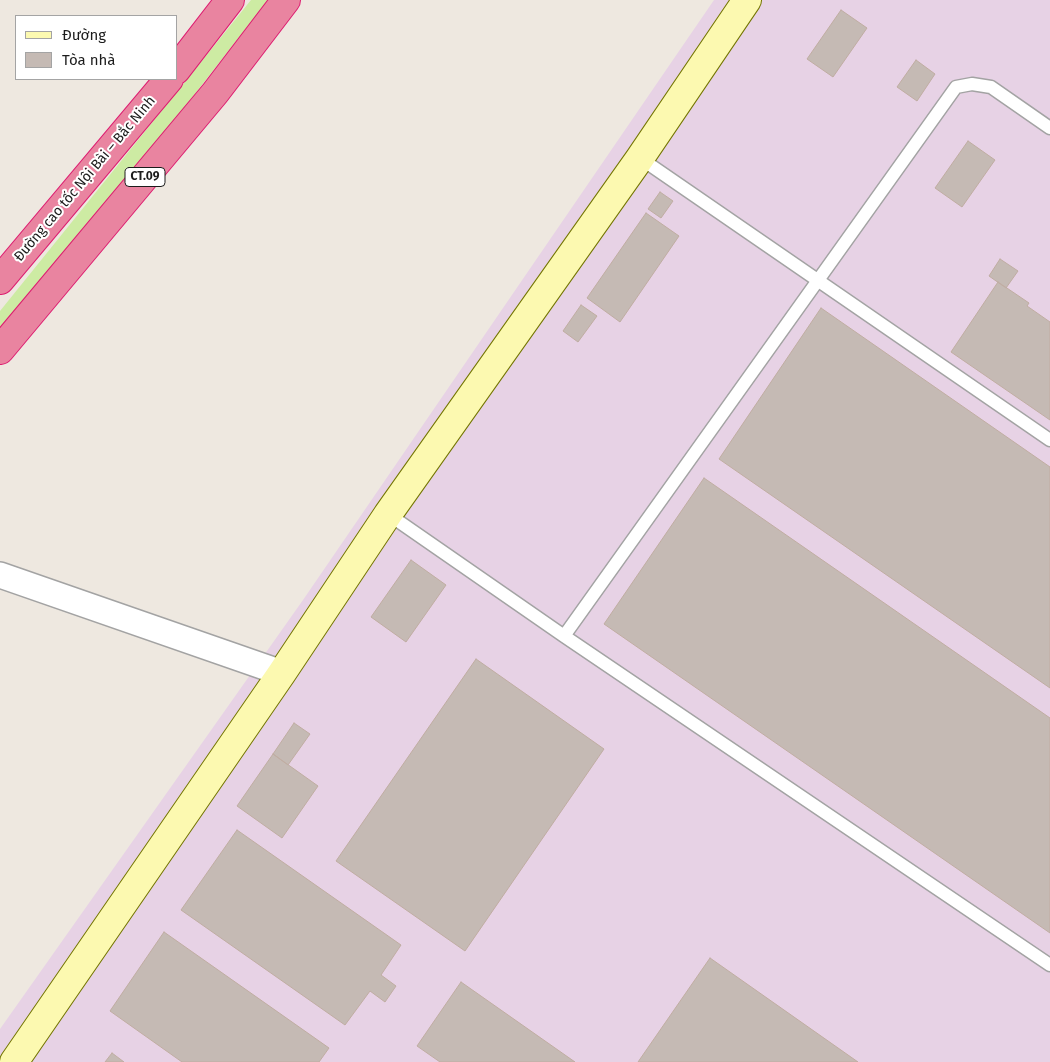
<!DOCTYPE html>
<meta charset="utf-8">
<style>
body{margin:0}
#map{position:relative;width:1050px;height:1062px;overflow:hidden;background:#eee8e0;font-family:"Fira Sans",sans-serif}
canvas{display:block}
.legend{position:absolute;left:15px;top:15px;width:162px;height:65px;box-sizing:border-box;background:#fff;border:1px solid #a4a4a4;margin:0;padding:6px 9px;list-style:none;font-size:15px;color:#1c1c1c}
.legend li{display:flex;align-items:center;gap:10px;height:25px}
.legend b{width:25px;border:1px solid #a4a4a4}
</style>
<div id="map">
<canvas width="1050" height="1062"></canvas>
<ul class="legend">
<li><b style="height:6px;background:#fcf9b0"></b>Đường</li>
<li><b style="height:14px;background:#c5bab4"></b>Tòa nhà</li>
</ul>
</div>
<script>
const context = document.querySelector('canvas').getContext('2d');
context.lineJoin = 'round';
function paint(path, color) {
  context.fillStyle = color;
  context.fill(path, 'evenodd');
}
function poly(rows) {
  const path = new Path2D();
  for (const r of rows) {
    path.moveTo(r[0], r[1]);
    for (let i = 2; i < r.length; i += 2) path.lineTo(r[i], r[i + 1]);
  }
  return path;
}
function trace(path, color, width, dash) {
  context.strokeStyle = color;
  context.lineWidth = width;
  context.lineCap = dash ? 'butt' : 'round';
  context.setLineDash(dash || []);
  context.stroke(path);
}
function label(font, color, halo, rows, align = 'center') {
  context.font = font + ' "Fira Sans",sans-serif';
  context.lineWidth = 4;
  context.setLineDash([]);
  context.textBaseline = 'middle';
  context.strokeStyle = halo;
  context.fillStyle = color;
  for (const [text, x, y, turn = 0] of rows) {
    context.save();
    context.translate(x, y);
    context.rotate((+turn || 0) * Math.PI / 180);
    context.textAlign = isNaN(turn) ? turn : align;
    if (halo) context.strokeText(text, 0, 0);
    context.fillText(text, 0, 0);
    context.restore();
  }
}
paint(poly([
 [714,0,1050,0,1050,1062,0,1062,0,1029,303,600]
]), '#e7d2e5');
paint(poly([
 [251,0,268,0,145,158,0,329,0,311]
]), '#cdeba3');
const building = poly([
 [841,10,867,28,833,77,807,59,841,10],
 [916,60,935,74,917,101,897,87,916,60],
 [968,141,995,160,962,207,935,188,968,141],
 [660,192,673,201,661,218,648,209,660,192],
 [646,213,679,236,620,322,587,298,646,213],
 [1000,259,1018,271,1006,288,989,276,1000,259],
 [998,282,1029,303,1027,306,1050,322,1050,420,951,352,998,282],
 [581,305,597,316,578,342,563,331,581,305],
 [821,308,1050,467,1050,688,719,459,821,308],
 [704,478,1050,718,1050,933,604,624,704,478],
 [411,560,446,585,406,642,371,617,411,560],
 [476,659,604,749,465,951,336,861,476,659],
 [294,723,310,734,288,765,273,754,294,723],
 [273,754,318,786,282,838,237,806,273,754],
 [237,830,401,945,381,975,396,986,385,1002,370,991,345,1025,181,910,237,830],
 [164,932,329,1048,319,1062,182,1062,110,1011,164,932],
 [710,958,858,1062,638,1062,710,958],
 [461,982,575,1062,440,1062,417,1046,461,982],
 [112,1053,124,1062,105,1062,112,1053]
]);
paint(building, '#c5bab4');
trace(building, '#c0ada2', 1);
const lane = poly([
 [640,158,1050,440],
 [388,514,564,636,1050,965],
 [564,636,956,87,972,84,991,87,1050,128]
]);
const street = poly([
 [0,575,282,673]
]);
const secondary = poly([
 [14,1062,282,673,388,514,640,158,747,0]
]);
const highway = poly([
 [176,70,230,0],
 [0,280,169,79],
 [0,350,215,93,286,0]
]);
trace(lane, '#a3a3a3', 15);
trace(street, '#a3a3a3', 28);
trace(secondary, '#737500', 30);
trace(highway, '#dd1c70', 30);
trace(lane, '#fff', 12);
trace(street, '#fff', 25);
trace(secondary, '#fcf9b0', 28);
trace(highway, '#e984a0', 28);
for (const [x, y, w] of [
 [145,177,40]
]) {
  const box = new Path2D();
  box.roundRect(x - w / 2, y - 9.5, w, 19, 4);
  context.fillStyle = '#fff';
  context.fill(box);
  trace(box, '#1c1c1c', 1);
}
label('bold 12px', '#1c1c1c', null, [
 ["CT.09",145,177]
]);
label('14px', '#1c1c1c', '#fff', [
 ["Đường cao tốc Nội Bài – Bắc Ninh",85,179,-50]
]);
</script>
